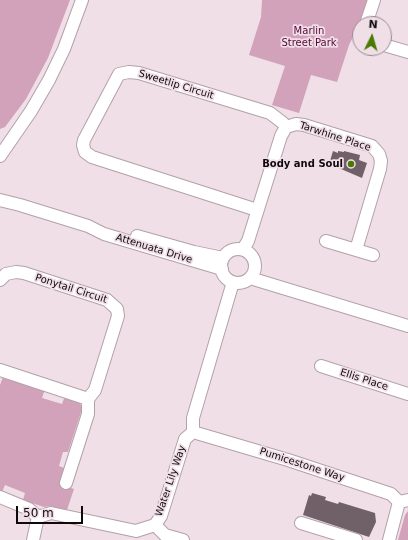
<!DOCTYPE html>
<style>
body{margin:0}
#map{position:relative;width:408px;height:540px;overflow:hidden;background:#f1dfe8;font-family:"DejaVu Sans",sans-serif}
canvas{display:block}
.north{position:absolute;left:352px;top:16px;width:40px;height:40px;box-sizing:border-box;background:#f1dfe8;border:1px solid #978990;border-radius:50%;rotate:5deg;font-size:11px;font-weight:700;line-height:16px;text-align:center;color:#0f090c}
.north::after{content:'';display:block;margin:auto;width:14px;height:18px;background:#4b7a00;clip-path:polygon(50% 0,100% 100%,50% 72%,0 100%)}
.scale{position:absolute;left:16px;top:506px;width:67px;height:18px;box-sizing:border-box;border:2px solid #0f090c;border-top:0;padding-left:5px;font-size:12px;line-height:14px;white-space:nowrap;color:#0f090c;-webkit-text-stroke:3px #f1dfe8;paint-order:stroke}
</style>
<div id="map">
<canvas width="408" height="540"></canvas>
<div class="north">N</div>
<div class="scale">50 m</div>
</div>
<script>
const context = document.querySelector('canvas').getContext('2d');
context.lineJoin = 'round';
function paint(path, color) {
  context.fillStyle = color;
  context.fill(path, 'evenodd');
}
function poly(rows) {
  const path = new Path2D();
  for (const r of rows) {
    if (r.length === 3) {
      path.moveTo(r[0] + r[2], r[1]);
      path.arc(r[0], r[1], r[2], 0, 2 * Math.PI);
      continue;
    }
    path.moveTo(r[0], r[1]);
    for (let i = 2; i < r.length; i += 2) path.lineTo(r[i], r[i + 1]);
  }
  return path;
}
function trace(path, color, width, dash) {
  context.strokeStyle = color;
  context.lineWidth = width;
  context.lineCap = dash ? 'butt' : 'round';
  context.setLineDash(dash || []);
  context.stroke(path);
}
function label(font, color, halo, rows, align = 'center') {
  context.font = font + ' "DejaVu Sans",sans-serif';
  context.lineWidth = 3.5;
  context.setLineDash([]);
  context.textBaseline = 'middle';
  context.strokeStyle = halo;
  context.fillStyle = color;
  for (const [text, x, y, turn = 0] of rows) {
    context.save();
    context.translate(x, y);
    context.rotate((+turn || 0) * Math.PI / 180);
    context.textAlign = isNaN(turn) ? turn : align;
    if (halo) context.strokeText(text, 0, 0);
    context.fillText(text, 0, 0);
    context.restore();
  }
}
paint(poly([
 [0,0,70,0,48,58,26,99,5,127,0,129],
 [262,0,368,0,362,19,349,45,337,82,311,75,299,113,272,105,285,66,249,55,261,17],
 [3,377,45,389,42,398,62,404,65,396,80,403,82,409,68,452,63,452,59,466,64,468,59,484,74,489,67,510,50,506,44,507,23,500,25,493,5,485,2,492,0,491,0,385],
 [408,511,408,540,398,540,405,515]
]), '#d2a1ba');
paint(poly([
 [333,151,338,153,338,151,344,152,344,151,360,155,359,160,367,163,362,178,334,166,335,162,330,161],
 [312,493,326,497,325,500,338,504,339,502,375,513,376,522,369,537,303,515,309,495,311,496]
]), '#706168');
const minor = poly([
 [366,24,374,0],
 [384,45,408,52],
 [286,127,296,124,304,125,372,146,379,154,381,161,380,169,356,250],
 [0,156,31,111,49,80,64,49,82,0],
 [0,200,20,205,88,226,104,234,222,269],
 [137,236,194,252,223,258],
 [326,241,373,255],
 [243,249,248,241,281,136,286,127,283,123,270,113,139,73,129,72,119,74,84,140,83,145,85,152,92,157,257,210],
 [238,266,17],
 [250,278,408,326],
 [0,280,6,274,16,272,24,273,107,300,117,309,118,316,95,390,88,399,88,414,66,483],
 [321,366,408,394],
 [0,370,88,399],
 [193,432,288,460,391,494,399,502,408,500],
 [0,497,29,509,38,517,51,513,136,531,155,525,161,516,185,439,193,432,193,418,233,282],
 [301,523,356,540],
 [155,525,165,535,183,540],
 [33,540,38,517],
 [389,540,399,502]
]);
trace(minor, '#b2a1a9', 14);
trace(minor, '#fff', 12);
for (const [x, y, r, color] of [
 [351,164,4,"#4b7a00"]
]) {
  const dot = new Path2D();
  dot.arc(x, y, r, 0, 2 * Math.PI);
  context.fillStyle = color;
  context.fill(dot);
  trace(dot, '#f1dfe8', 1.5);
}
label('10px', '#55083b', '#f1dfe8', [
 ["Marlin",309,31],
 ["Street Park",309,43]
]);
label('10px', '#0f090c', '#f1dfe8', [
 ["Sweetlip Circuit",176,85,17],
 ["Tarwhine Place",335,137,18],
 ["Attenuata Drive",154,249,17],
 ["Ponytail Circuit",71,289,18],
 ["Ellis Place",364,380,18],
 ["Pumicestone Way",302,465,18],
 ["Water Lily Way",171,481,-71]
]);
label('bold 10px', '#0f090c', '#f1dfe8', [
 ["Body and Soul",343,164]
], 'right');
</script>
